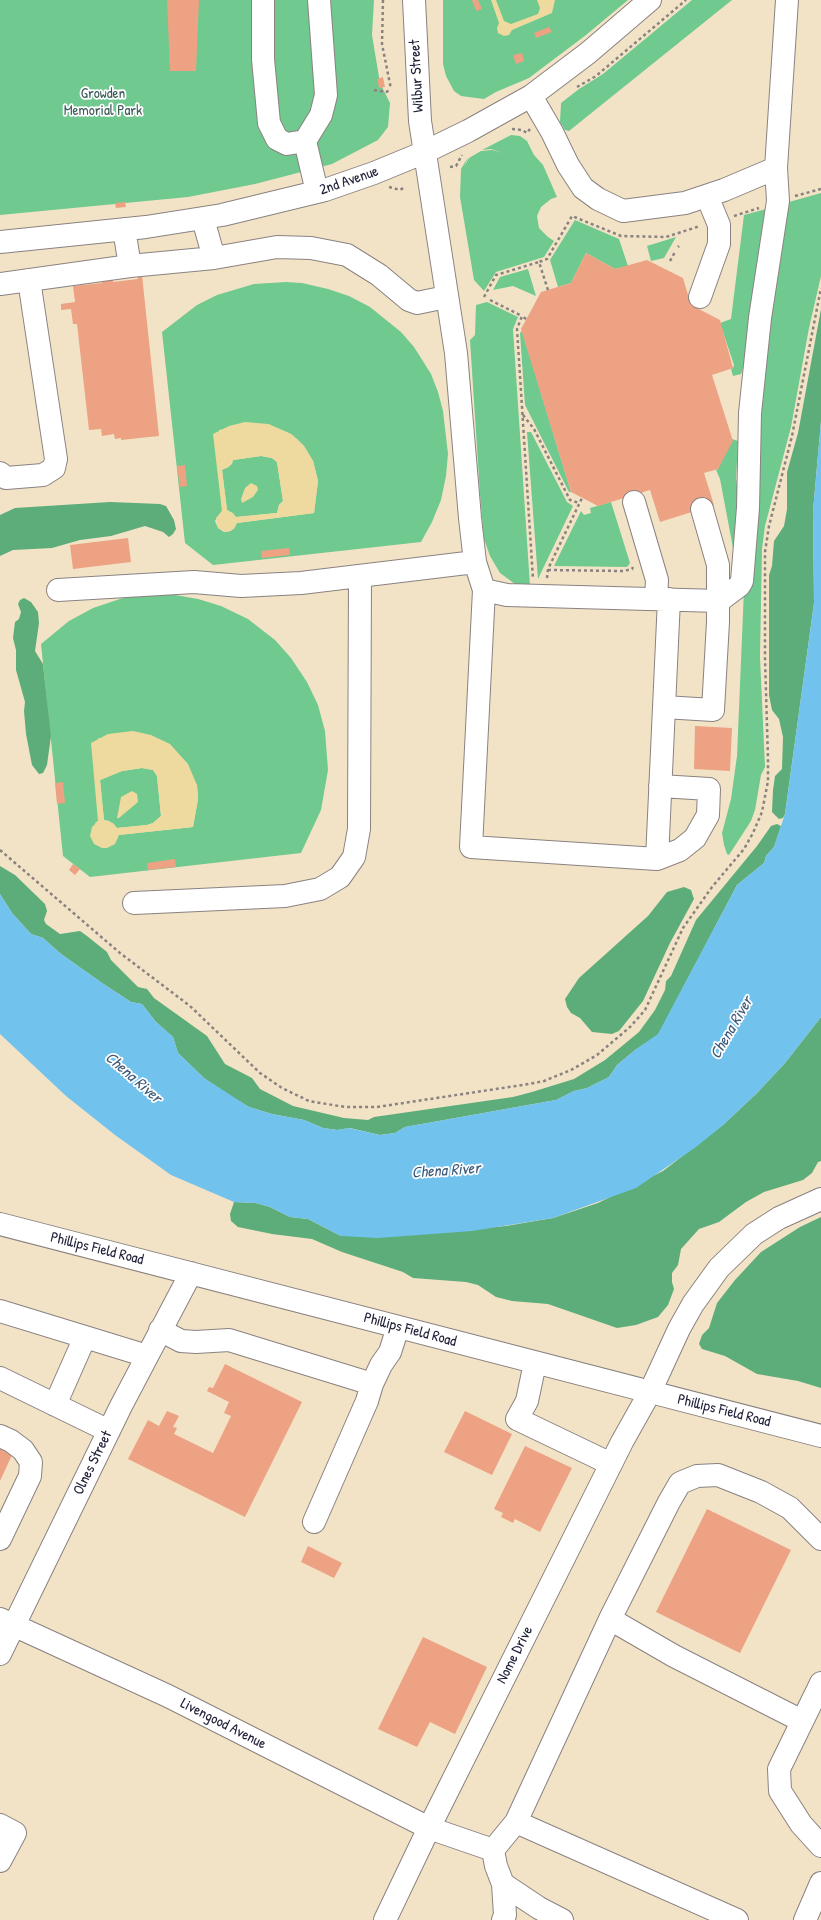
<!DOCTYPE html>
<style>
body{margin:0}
canvas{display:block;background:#f2e3c6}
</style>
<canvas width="821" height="1920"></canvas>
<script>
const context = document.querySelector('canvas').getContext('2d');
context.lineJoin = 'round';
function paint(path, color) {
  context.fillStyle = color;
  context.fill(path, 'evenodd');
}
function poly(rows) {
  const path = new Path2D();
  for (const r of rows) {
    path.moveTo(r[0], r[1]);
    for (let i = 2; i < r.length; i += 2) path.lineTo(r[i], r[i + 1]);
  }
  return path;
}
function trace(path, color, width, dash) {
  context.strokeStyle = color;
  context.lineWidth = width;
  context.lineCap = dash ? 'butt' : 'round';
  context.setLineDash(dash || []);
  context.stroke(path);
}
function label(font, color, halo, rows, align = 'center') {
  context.font = font + ' "Patrick Hand",sans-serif';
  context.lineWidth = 3.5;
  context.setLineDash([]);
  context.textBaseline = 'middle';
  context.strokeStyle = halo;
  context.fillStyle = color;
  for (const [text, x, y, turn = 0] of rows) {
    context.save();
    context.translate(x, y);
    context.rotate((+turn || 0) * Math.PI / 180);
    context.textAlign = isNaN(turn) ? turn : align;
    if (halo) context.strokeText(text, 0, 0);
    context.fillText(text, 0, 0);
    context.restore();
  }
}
paint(poly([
 [0,0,374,0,372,35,380,83,390,103,388,127,378,140,332,164,255,184,188,197,0,215],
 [443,0,628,0,586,35,529,78,496,92,484,99,461,96,454,91,446,76,443,64],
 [692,0,732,0,569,131,565,130,560,122,561,103,579,89,603,74],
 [511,135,520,136,527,141,534,155,543,165,557,197,551,199,541,207,537,216,539,228,548,237,554,241,544,257,496,272,484,291,474,280,460,197,461,169,467,159,468,158,464,167,469,158,481,151,492,150,503,153,491,149,482,150],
 [821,193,821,276,809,328,791,427,765,526,762,549,760,657,765,767,761,775,755,810,751,821,729,855,727,854,724,845,722,833,731,799,737,756,744,589,757,439,782,204],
 [770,208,746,359,741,374,733,376,731,369,733,368,734,365,720,323,731,319,744,215],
 [575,220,619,239,628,266,615,269,586,253,571,283,558,287,550,260],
 [676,237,664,258,651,261,647,246],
 [528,269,536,296,513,286,493,290,500,277],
 [286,282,302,283,328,289,349,296,370,307,401,332,414,347,431,374,438,392,443,411,448,454,446,476,441,500,432,522,421,542,213,565,185,543,162,332,197,305,217,295,254,284],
 [268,424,291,434,297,439,304,446,313,461,318,481,314,513,237,523,231,531,224,532,218,528,215,521,222,511,219,430],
 [487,302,518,317,513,329,530,586,515,584,500,573,490,556,484,539,480,494,470,340,475,335,476,305],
 [522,331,571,492,569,492,525,405,520,333],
 [527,432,531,432,567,502,573,506,538,579],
 [732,439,738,441,736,478,739,501,735,586,732,556,734,555,733,548,720,479,716,470,718,469],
 [261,456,272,458,277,462,283,501,279,505,277,513,236,517,227,510,222,470,232,464,233,460],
 [611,502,630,563,628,566,626,567,554,566,581,511,584,515,591,513,590,508],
 [148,595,175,595,198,599,221,606,248,619,275,640,291,658,307,682,318,705,325,731,328,770,321,810,301,853,90,877,63,856,41,644,69,621,93,608,123,598],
 [98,738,197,785,198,799,193,827,118,835,117,840,95,823,98,821],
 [142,768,153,770,157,776,161,816,153,823,147,825,117,828,109,821,104,820,100,780,122,771]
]), '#70c98f');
paint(poly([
 [821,309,821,421,813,511,814,603,785,814,783,818,779,819,772,812,773,790,775,776,782,769,783,737,779,719,772,710,769,695,769,575,772,566,774,541,784,526,787,509,787,472,798,433],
 [110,502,160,504,166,506,174,520,176,529,173,534,169,537,163,532,145,526,111,536,80,540,52,548,13,550,0,556,0,515,15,508],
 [24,598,31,602,38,612,39,623,35,651,43,664,51,736,47,765,43,773,39,774,32,765,26,734,24,711,25,702,16,670,16,650,13,638,15,622,19,619,21,612,18,604,20,600],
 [777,824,781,826,774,847,766,856,764,863,737,885,658,1035,635,1050,617,1065,609,1077,587,1088,574,1091,556,1100,405,1127,395,1133,380,1135,350,1128,337,1130,323,1128,304,1120,272,1114,249,1107,226,1093,204,1078,178,1053,173,1037,156,1022,142,1004,131,1002,102,983,61,954,43,938,31,934,12,913,0,894,0,866,15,875,45,904,47,911,44,920,46,924,60,934,80,931,87,936,107,952,111,960,138,987,147,989,154,998,207,1036,225,1064,252,1078,260,1089,293,1106,344,1118,368,1120,374,1117,513,1097,532,1092,574,1079,605,1060,639,1032,655,1010,665,990,666,981,671,976,696,920,757,846,771,826],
 [684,887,691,890,694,899,670,943,643,1001,619,1031,612,1034,592,1032,580,1018,571,1013,567,1007,565,999,579,978,648,916,667,892],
 [821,1017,821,1161,818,1162,812,1173,803,1180,764,1192,746,1202,719,1222,699,1229,681,1249,678,1265,672,1273,672,1282,674,1289,668,1305,658,1317,636,1325,617,1328,548,1304,512,1301,496,1297,478,1285,466,1282,413,1278,403,1272,342,1252,312,1239,272,1234,238,1227,231,1221,230,1214,234,1202,256,1203,270,1207,290,1217,308,1219,341,1236,426,1233,506,1226,553,1218,598,1203,663,1171,723,1125,757,1093,785,1063],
 [821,1217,821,1388,798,1381,757,1374,725,1356,702,1349,699,1344,702,1335,709,1328,717,1303,735,1280,761,1252,800,1227]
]), '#5cad7a');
paint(poly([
 [491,0,496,0,504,21,511,24,538,14,540,8,537,0,555,0,552,13,512,30,509,35,504,36,498,33,497,28,499,23],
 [245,422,268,424,291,434,304,446,313,461,318,481,314,513,237,523,234,529,227,532,218,528,216,518,222,511,213,434,229,426],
 [261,456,272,458,277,462,283,501,279,505,277,513,236,517,233,513,227,510,222,470,229,467,233,460],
 [251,483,257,486,258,490,253,497,242,503,241,499,245,488],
 [133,731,151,735,170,744,188,764,197,785,198,799,193,827,119,835,115,844,107,848,102,848,94,844,90,836,92,827,98,821,91,743,108,734],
 [142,768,153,770,157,776,161,816,153,823,147,825,117,828,113,823,104,820,100,780,122,771],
 [132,791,137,794,138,802,119,818,117,818,121,797]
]), '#eeda9e');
paint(poly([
 [821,421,821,1017,785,1063,757,1093,723,1125,696,1147,636,1188,553,1218,472,1231,378,1238,341,1236,308,1219,290,1217,270,1207,256,1203,234,1202,171,1175,115,1135,66,1096,0,1034,0,894,12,913,31,934,43,938,61,954,102,983,131,1002,142,1004,156,1022,173,1037,178,1053,204,1078,249,1107,272,1114,304,1120,323,1128,337,1130,349,1128,380,1135,395,1133,405,1127,556,1100,574,1091,587,1088,609,1077,617,1065,635,1050,658,1034,737,885,764,863,766,856,774,847,785,814,814,603,813,511]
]), '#71c3ed');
paint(poly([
 [167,0,199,0,196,71,170,71],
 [472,0,478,0,482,9,476,11],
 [549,27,552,32,536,38,534,33],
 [522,53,524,61,516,64,513,55],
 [383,77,385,87,379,88,377,79],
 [125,202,126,207,116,208,115,203],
 [586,253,615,269,647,260,683,278,691,305,720,320,733,368,712,375,733,441,718,469,704,473,714,505,660,522,650,490,598,506,571,492,521,329,541,292,571,283],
 [142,275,159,436,121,440,121,438,115,439,114,434,102,436,101,429,89,430,77,324,73,324,71,309,61,310,61,304,75,302,73,286,102,283,101,279,113,278,113,282,138,279,137,276],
 [185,465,187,486,180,487,177,466],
 [128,538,131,562,73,569,70,545],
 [289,548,290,555,262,558,261,551],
 [695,726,732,728,730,771,694,769],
 [63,782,65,803,57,804,55,783],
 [175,859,176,867,148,870,147,863],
 [73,864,80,869,75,875,69,870],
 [225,1364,302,1402,245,1517,128,1459,148,1420,159,1426,167,1411,179,1416,173,1427,177,1428,174,1434,213,1453,231,1416,224,1413,229,1402,207,1391,209,1387,213,1388],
 [465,1411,512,1434,492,1475,444,1452],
 [525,1446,572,1468,540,1532,515,1519,513,1523,501,1517,503,1513,494,1509],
 [0,1449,12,1455,0,1481],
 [707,1509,791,1550,740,1653,656,1612],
 [308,1546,342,1563,334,1578,301,1562],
 [423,1637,487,1667,455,1734,430,1722,417,1747,378,1729]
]), '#eda283');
const minor = poly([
 [263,0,263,59,269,123,277,139,287,144,305,141],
 [414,0,420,121,456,353,470,518,475,562,484,590,507,595,719,601,739,586,742,581,748,508,750,413,760,318,778,201,776,168],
 [531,96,552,132,568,165,583,188,598,199,623,211,685,203,724,190,776,168,787,0],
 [317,192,305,141,321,115,326,95,319,0],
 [203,219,214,258],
 [124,229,130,266],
 [0,242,146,227,222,215,325,190,374,173,425,152,468,131,531,96,588,53,650,0],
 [0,284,130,266,214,258,277,247,311,248,347,255,379,275,409,300,417,303,446,297],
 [700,297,719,244,719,225,707,196],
 [0,473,6,478,43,475,54,468,56,459,29,280],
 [634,502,657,580,656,599],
 [58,590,194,582,241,586,301,583,475,562],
 [484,590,471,847,657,859,680,850,695,838,708,815,709,789,660,786],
 [664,707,713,710,718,622,718,565,702,509],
 [657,859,669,599],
 [134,903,285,896,320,889,340,877,354,857,359,829,360,576],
 [0,1224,821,1436],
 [0,1311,147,1356],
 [160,1330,181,1341,196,1342,229,1340,372,1384,381,1365,390,1352,398,1327],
 [535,1363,527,1401,517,1419,611,1464],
 [0,1378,109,1431],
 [55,1405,85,1337],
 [0,1436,11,1441,23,1450,31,1462,30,1476,0,1539],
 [314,1522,367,1401,372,1384],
 [0,1619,168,1696,429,1828,493,1850],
 [610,1619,674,1656,802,1721],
 [0,1654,121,1406,191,1273],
 [821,1683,779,1769,780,1791,801,1824,821,1846],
 [516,1822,737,1920],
 [0,1825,15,1833,0,1861],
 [503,1884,539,1908,562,1920],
 [385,1920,429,1828,622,1442,650,1392,679,1329,693,1304,719,1268,754,1234,779,1218,821,1199],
 [503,1920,505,1915,503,1884,496,1866,493,1850,516,1822,610,1619,669,1502,680,1483,697,1476,718,1475,761,1492,790,1508,821,1539],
 [805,1920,821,1883]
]);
trace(minor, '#8a8280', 24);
trace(poly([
 [383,0,382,44,391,89],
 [577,87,596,76,686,0],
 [374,90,386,92,391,90],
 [512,129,522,130,527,133,530,129],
 [450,167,456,166,462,155],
 [389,187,400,190,405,187],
 [795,196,821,189],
 [734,216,759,208],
 [678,247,679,246],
 [670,261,675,252],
 [548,290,539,262,547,259,572,216,621,236,666,237,700,226],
 [484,297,496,275,539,262],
 [490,300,522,316],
 [526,319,522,316,517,329,533,579],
 [523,415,534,429,570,500,579,503],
 [548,570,623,571,632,569,633,567],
 [547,578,548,569,582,498],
 [0,850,120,953,190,1006,260,1073,282,1088,309,1101,345,1107,377,1107,529,1084,544,1081,571,1070,597,1055,630,1027,645,1010,683,928,712,887,744,849,753,833,762,812,768,781,768,759,765,658,765,552,769,526,792,436,821,288]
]), '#8a8280', 2.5, [3, 3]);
trace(minor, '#fff', 22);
label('15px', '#22223b', '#fff', [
 ["Wilbur Street",417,76,-93],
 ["2nd Avenue",349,181,-19],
 ["Phillips Field Road",97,1249,14],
 ["Phillips Field Road",410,1330,15],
 ["Phillips Field Road",724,1411,14],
 ["Olnes Street",93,1463,-64],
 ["Nome Drive",515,1655,-63],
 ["Livengood Avenue",223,1724,27]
]);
label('15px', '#3d5c58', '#fff', [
 ["Growden",103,94],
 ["Memorial Park",103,111]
]);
label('italic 16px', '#3e5a79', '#fff', [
 ["Chena River",732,1028,-60],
 ["Chena River",133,1078,41],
 ["Chena River",446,1171,-4]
]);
</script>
